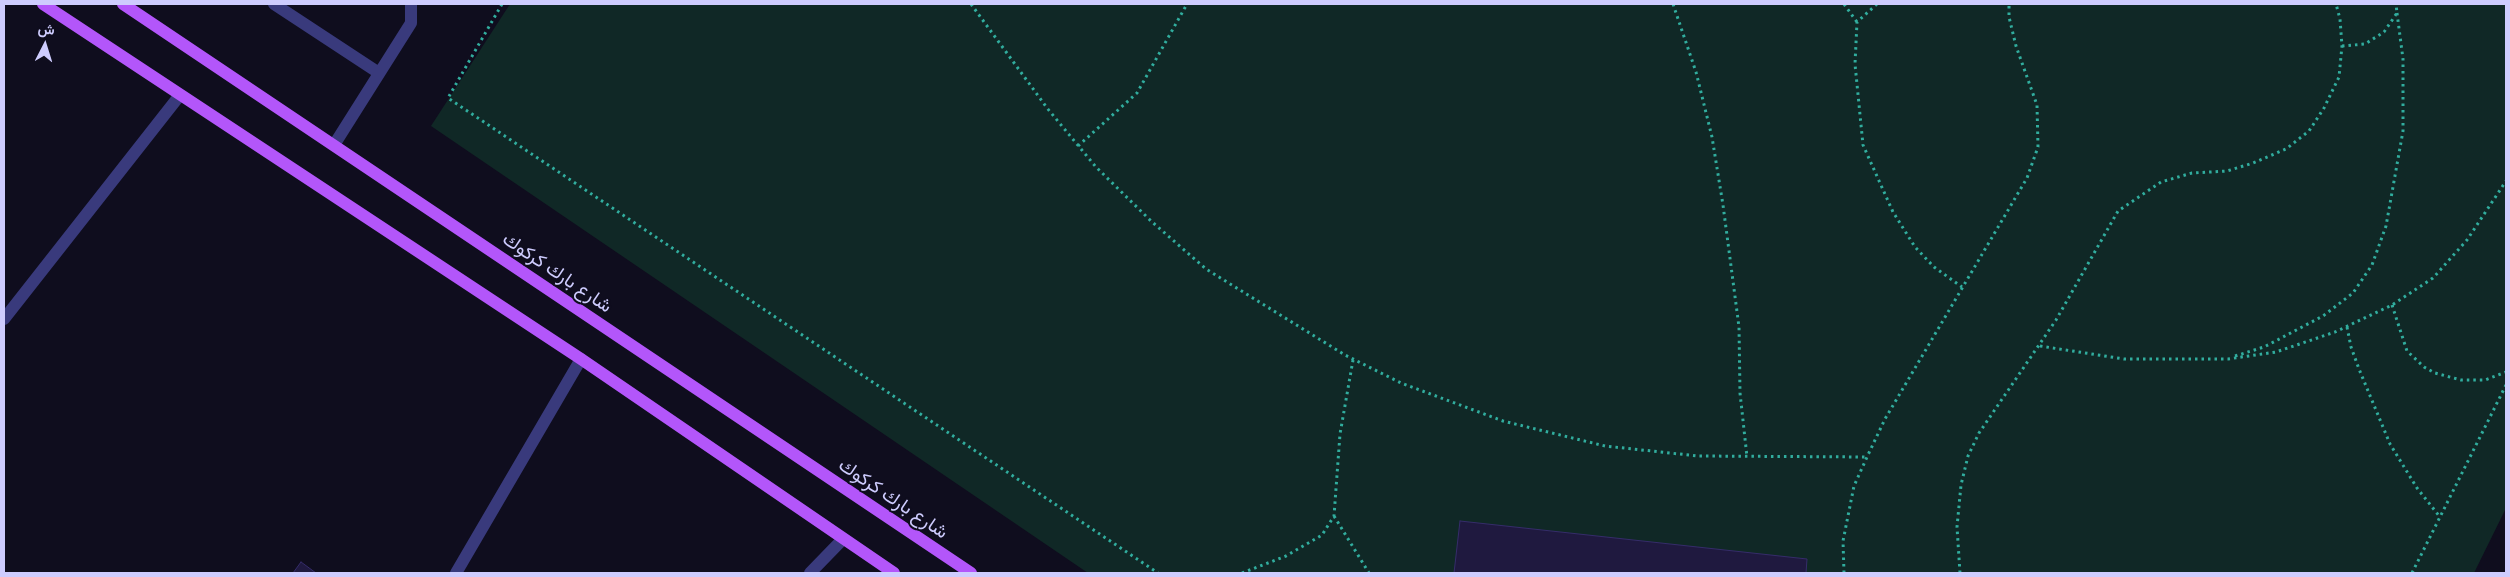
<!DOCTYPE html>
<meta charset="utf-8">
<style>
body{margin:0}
#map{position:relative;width:2510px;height:577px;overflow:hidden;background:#0f0d1e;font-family:Karla,Vazirmatn,sans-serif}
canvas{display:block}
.frame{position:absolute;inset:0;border:5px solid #ceccfe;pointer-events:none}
.north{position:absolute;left:20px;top:20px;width:50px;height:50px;-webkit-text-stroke:4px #0f0d1e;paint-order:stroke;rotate:5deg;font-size:14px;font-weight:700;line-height:20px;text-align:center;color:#ceccfe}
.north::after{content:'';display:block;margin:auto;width:18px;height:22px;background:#ceccfe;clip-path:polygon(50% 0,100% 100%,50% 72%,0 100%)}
</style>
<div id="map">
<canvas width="2510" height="577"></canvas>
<div class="frame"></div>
<div class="north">ش</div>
</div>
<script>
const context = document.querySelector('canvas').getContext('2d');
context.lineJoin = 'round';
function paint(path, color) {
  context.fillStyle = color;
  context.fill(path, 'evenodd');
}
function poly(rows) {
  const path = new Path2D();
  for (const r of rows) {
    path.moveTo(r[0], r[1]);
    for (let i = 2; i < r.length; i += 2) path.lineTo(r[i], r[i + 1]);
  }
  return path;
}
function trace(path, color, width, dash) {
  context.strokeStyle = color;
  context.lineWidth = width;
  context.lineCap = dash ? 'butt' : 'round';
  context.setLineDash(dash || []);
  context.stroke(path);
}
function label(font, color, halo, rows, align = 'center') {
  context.font = font + ' Karla,Vazirmatn,sans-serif';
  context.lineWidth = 4;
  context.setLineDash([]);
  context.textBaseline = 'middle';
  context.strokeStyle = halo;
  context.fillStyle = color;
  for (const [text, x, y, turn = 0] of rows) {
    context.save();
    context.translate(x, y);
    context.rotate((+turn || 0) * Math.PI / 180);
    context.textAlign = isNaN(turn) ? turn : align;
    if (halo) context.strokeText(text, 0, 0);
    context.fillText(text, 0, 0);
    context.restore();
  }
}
paint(poly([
 [510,4,2506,4,2506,508,2474,573,1088,573,431,126]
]), '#102826');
const building = poly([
 [1460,521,1807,559,1806,573,1454,573,1460,521],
 [301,562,316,573,293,573,301,562]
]);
paint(building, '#1f193f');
trace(building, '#352c6a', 1);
trace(poly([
 [502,4,448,98,1158,573],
 [971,4,1047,108,1096,167,1151,221,1206,269,1345,355,1401,383,1503,421,1605,446,1698,456,1867,457],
 [1673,4,1696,72,1712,137,1723,205,1739,327,1740,393,1747,457],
 [1844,4,1857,22],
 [1877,4,1857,22,1855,64,1863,145,1893,212,1915,247,1934,267,1962,287],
 [2342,46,2365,44,2384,32,2397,13,2396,4],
 [1078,146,1137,93,1187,4],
 [2392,305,2407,351,2424,367,2435,373,2461,380,2485,380,2506,372],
 [2347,327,2351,347,2359,369,2390,444,2417,488,2440,517],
 [2040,346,2124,359,2228,359,2276,352,2335,332,2392,305,2433,278,2467,240,2506,181],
 [2235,356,2264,347,2323,316,2353,293,2372,265,2386,226,2403,131,2403,59,2397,13],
 [1334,516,1369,573],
 [1242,573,1286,556,1322,535,1334,516,1340,434,1353,360],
 [1844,573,1843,541,1854,486,1867,457,1885,419,2027,178,2038,147,2037,105,2016,46,2009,17,2009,4],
 [1960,573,1957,527,1961,485,1968,456,1979,433,2056,320,2118,211,2161,182,2192,173,2227,171,2253,163,2286,149,2309,131,2324,108,2339,77,2342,46,2340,19,2336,4],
 [2412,573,2506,385]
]), '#31ad9e', 3, [2.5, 4]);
trace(poly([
 [274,4,379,73],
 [334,145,411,23,411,4],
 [4,319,180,95],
 [456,573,581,359],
 [810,573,843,539]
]), '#393a7c', 12);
trace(poly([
 [43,4,581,359,894,573],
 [123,4,971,573]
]), '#b356fa', 12);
label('19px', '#ceccfe', '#0f0d1e', [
 ["شارع بارك كركوك",557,273,34],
 ["شارع بارك كركوك",893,499,34]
]);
</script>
